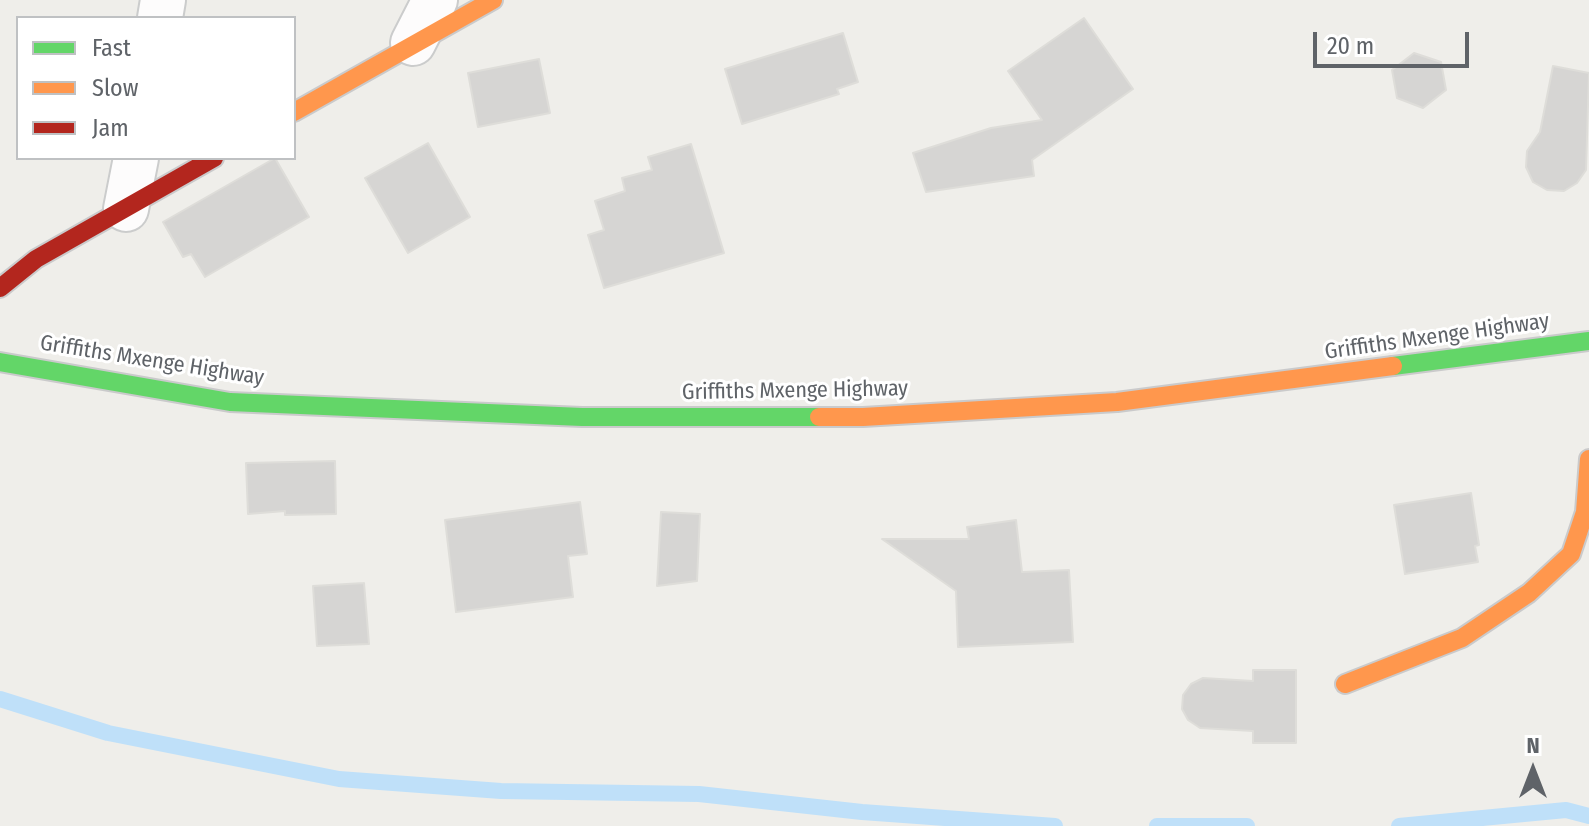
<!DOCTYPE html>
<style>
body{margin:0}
#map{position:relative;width:1589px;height:826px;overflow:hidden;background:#efeeea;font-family:"Fira Sans Condensed",sans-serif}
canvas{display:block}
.legend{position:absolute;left:16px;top:16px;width:280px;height:144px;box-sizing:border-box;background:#fff;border:2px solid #bfc1c3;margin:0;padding:10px 14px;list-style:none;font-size:24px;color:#5f6368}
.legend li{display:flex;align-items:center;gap:16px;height:40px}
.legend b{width:40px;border:2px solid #bfc1c3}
.north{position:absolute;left:1493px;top:730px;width:80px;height:80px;-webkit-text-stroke:6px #fff;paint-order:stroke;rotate:0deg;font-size:22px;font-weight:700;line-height:32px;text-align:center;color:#5f6368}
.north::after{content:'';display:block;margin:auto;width:28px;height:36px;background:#5f6368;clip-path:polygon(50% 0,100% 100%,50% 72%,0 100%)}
.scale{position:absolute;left:1313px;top:32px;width:156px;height:36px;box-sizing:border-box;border:4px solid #5f6368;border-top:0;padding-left:10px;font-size:24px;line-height:28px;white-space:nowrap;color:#5f6368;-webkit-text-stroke:6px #fff;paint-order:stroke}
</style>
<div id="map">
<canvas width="1589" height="826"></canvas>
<ul class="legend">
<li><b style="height:10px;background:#63d668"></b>Fast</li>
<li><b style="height:10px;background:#ff974d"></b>Slow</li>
<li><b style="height:10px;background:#b3261e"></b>Jam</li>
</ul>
<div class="north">N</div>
<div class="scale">20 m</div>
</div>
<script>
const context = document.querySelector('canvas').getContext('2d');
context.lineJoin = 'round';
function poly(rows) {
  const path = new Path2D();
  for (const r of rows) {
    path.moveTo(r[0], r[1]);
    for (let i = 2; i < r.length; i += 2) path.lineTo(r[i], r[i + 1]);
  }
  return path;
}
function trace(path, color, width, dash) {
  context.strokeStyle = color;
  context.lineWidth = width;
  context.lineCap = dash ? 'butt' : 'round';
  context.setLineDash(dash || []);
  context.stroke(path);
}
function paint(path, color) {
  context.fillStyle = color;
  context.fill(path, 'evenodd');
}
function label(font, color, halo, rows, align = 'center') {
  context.font = font + ' "Fira Sans Condensed",sans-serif';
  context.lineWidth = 6;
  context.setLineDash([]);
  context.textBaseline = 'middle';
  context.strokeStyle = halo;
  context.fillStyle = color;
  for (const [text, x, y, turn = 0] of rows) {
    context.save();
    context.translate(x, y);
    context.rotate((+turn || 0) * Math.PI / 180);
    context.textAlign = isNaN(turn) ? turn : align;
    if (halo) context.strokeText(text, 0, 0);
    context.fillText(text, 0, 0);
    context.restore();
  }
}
trace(poly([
 [0,699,108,733,339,779,501,791,699,794,862,812,1055,826],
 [1157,826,1247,826],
 [1399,826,1566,810,1589,816]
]), '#bfe0f9', 16);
const building = poly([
 [1084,18,1133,89,1032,160,1034,176,926,192,913,153,991,128,1042,120,1008,71,1084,18],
 [843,33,858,82,837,89,839,94,742,124,725,69,843,33],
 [1414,53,1441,62,1446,90,1423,108,1397,98,1392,70,1414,53],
 [539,59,550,113,478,127,468,73,539,59],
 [1553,66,1589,73,1586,170,1577,183,1564,191,1547,190,1533,182,1526,167,1527,151,1540,132,1553,66],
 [428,143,470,217,408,253,365,178,428,143],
 [691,144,724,253,604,288,588,235,604,230,595,201,625,191,622,178,652,170,648,157,691,144],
 [275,158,309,217,205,277,191,254,183,257,163,222,275,158],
 [335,461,336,514,285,515,285,511,248,514,246,463,335,461],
 [1471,493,1479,545,1475,546,1478,562,1405,574,1394,505,1471,493],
 [580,502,587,554,568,556,573,597,456,612,445,520,580,502],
 [661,512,700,514,697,581,657,586,661,512],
 [1016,520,1022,572,1069,570,1073,642,958,647,956,591,882,539,969,539,967,527,1016,520],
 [364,583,369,644,317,646,313,586,364,583],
 [1253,670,1296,670,1296,743,1253,743,1253,731,1200,728,1188,720,1182,709,1183,695,1191,684,1203,678,1253,681,1253,670]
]);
paint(building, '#d6d5d3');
trace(building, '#deddd9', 2);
const street = poly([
 [160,18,163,0],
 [413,43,435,0],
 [126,209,136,158]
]);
const fast = poly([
 [0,362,230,402,582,417,819,417],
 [1393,366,1589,341]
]);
const slow = poly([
 [294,112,493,0],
 [819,417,863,417,1117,402,1393,366],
 [1345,684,1462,638,1529,593,1571,554,1585,512,1589,459]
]);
const jam = poly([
 [0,288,36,259,214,158]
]);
trace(street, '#cbcccc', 48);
trace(fast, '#cacacb', 22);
trace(slow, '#cacacb', 22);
trace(jam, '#cacacb', 22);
trace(street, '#fdfcfc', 44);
trace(fast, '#63d668', 18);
trace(slow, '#ff974d', 18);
trace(jam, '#b3261e', 18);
label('22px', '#5f6368', '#fff', [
 ["Griffiths Mxenge Highway",1437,337,-8],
 ["Griffiths Mxenge Highway",152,361,9],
 ["Griffiths Mxenge Highway",795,391,-1]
]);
</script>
